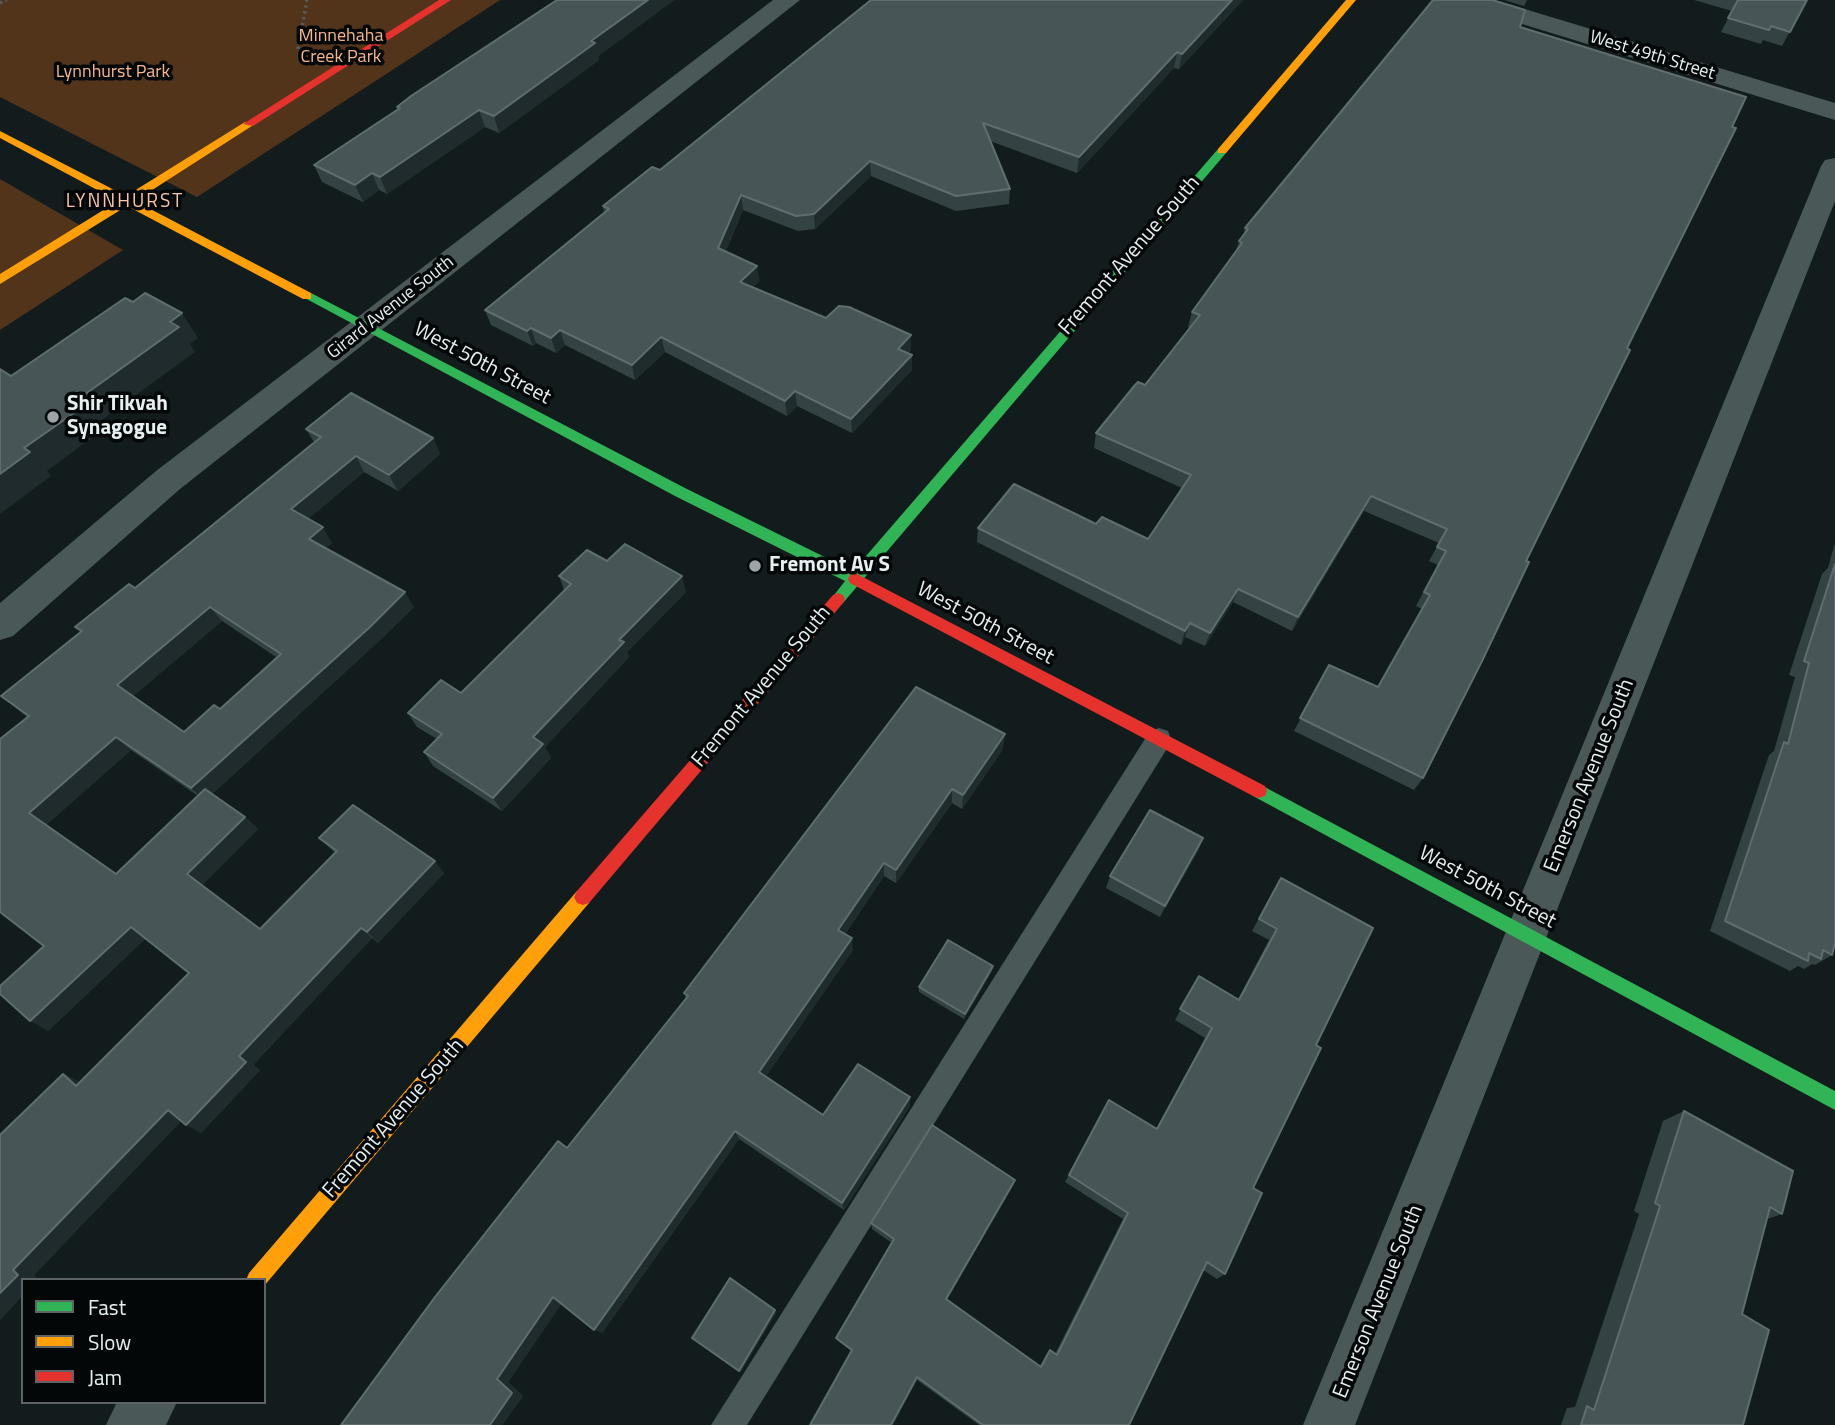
<!DOCTYPE html>
<style>
body{margin:0}
#map{position:relative;width:1835px;height:1425px;overflow:hidden;background:#131c1c;font-family:"Titillium Web",sans-serif}
canvas{display:block}
.legend{position:absolute;left:21px;top:1278px;width:245px;height:126px;box-sizing:border-box;background:#030708;border:2px solid #5e6465;margin:0;padding:9px 12px;list-style:none;font-size:21px;color:#e6f0f1}
.legend li{display:flex;align-items:center;gap:14px;height:35px}
.legend b{width:35px;border:2px solid #5e6465}
</style>
<div id="map">
<canvas width="1835" height="1425"></canvas>
<ul class="legend">
<li><b style="height:9px;background:#30b455"></b>Fast</li>
<li><b style="height:9px;background:#ff9f0a"></b>Slow</li>
<li><b style="height:9px;background:#e5322d"></b>Jam</li>
</ul>
</div>
<script>
const context = document.querySelector('canvas').getContext('2d');
context.lineJoin = 'round';
function paint(path, color) {
  context.fillStyle = color;
  context.fill(path, 'evenodd');
}
function poly(rows) {
  const path = new Path2D();
  for (const r of rows) {
    path.moveTo(r[0], r[1]);
    for (let i = 2; i < r.length; i += 2) path.lineTo(r[i], r[i + 1]);
  }
  return path;
}
function trace(path, color, width, dash) {
  context.strokeStyle = color;
  context.lineWidth = width;
  context.lineCap = dash ? 'butt' : 'round';
  context.setLineDash(dash || []);
  context.stroke(path);
}
function label(font, color, halo, rows, align = 'center') {
  context.font = font + ' "Titillium Web",sans-serif';
  context.lineWidth = 7;
  context.setLineDash([]);
  context.textBaseline = 'middle';
  context.strokeStyle = halo;
  context.fillStyle = color;
  for (const [text, x, y, turn = 0] of rows) {
    context.save();
    context.translate(x, y);
    context.rotate((+turn || 0) * Math.PI / 180);
    context.textAlign = isNaN(turn) ? turn : align;
    if (halo) context.strokeText(text, 0, 0);
    context.fillText(text, 0, 0);
    context.restore();
  }
}
paint(poly([
 [0,0,500,0,197,197,0,97],
 [0,179,123,250,0,330]
]), '#52341b');
trace(poly([
 [0,3,7,0],
 [298,49,307,0]
]), '#535d5d', 3.5, [2.5, 3.5]);
paint(poly([
 [1159,728,1168,731,1171,739,1168,747,747,1425,711,1425,1150,731,1159,728]
]), '#4b5858');
paint(poly([
 [773,0,800,0,180,489,13,636,0,640,0,603,156,471,773,0],
 [1457,0,1495,0,1835,103,1835,120,1460,5,1457,0],
 [1835,158,1835,201,1355,1425,1303,1425,1821,166,1825,160,1835,158],
 [117,1402,177,1402,166,1425,106,1425,117,1402]
]), '#4b5858');
paint(poly([
 [1222,148,1226,149,1226,153,843,603,838,605,831,599,845,581,675,496,301,296,307,292,311,293,685,488,853,571,1218,149,1222,148],
 [1259,784,1835,1091,1835,1110,1253,796,1251,791,1253,786,1259,784]
]), '#30b455');
paint(poly([
 [1346,0,1356,0,1226,153,1218,153,1218,149,1346,0],
 [245,122,255,124,135,201,311,293,311,299,303,299,127,206,0,284,0,274,118,201,0,138,0,131,126,196,245,122],
 [583,889,589,891,592,897,589,903,264,1286,264,1280,246,1280,249,1273,577,891,583,889]
]), '#ff9f0a');
paint(poly([
 [439,0,451,0,253,126,243,124,439,0],
 [855,573,1265,786,1267,791,1265,796,1259,798,1253,796,850,583,848,579,850,575,855,573],
 [838,593,843,595,845,599,843,603,589,903,583,905,577,903,574,897,577,891,833,595,838,593]
]), '#e5322d');
paint(poly([
 [557,0,674,0,598,56,599,60,499,133,485,127,387,194,379,190,363,202,322,182,314,165,398,109,397,107],
 [1243,0,1179,69,1174,68,1077,173,990,141,1010,189,1009,204,956,211,871,176,815,229,798,231,743,210,726,251,760,281,752,287,826,318,911,350,908,353,912,370,852,433,797,406,787,416,665,352,635,380,565,345,556,353,536,343,533,346,491,325,485,310,604,212,603,206,660,170],
 [1504,0,1527,0,1524,6],
 [1694,0,1807,0,1782,46,1763,40,1761,44,1721,32,1732,11],
 [1520,27,1732,127,1423,778,1414,790,1294,731,1329,665,1378,687,1422,609,1416,606,1438,565,1429,561,1439,543,1364,511,1292,631,1233,602,1205,646,1185,637,1181,645,977,542,978,528,1096,524,1148,539,1182,488,1094,448,1096,433,1145,385,1190,328,1188,327,1192,312,1236,251,1239,241,1243,236,1245,228],
 [306,429,433,438,440,454,398,491,364,472,308,519,332,543,326,548,414,607,379,641,212,794,245,817,258,829,202,885,260,929,335,853,319,838,444,873,378,943,372,938,253,1065,260,1070,201,1133,181,1121,34,1275,38,1280,23,1280,23,1295,0,1320,80,1082,189,973,145,939,48,1031,44,946,27,717,1,696,80,632,75,627,135,588,314,442],
 [222,621,276,657,220,709,184,732,133,696],
 [131,750,198,796,116,874,46,825],
 [1835,542,1835,944,1832,955,1815,965,1812,964,1804,969,1798,966,1790,971,1710,931,1769,755,1774,751,1795,677,1789,675,1822,574,1828,568],
 [607,561,686,592,627,652,629,657,545,747,551,758,502,811,433,766,424,752,437,739,417,727,408,713,461,693,564,590,559,576],
 [1003,749,962,809,952,803,896,883,884,876,845,934,853,950,766,1076,823,1115,910,1097,910,1106,844,1210,739,1139,602,1333,561,1304,508,1382,523,1396,502,1425,341,1425,567,1148,686,998,684,993],
 [1203,838,1198,851,1160,917,1106,888,1110,876],
 [1281,878,1316,1045,1253,1188,1225,1274,1217,1279,1203,1270,1129,1425,979,1425,917,1380,893,1425,810,1425,851,1351,838,1341,836,1338,892,1243,872,1229,871,1223,1012,1187,947,1300,1040,1366,1047,1353,1050,1350,1055,1354,1123,1219,1065,1182,1109,1100,1156,1129,1205,1038,1175,1020,1199,976,1238,999,1269,940,1252,931],
 [993,966,992,971,964,1019,919,992,919,987],
 [1684,1111,1782,1214,1767,1219,1742,1314,1743,1425,1561,1425,1567,1408,1575,1407,1639,1214,1634,1211,1663,1121]
]), '#344243');
paint(poly([
 [648,0,674,0,598,56,599,60,499,133,494,116,591,41],
 [1232,0,1243,0,1179,69,1182,54],
 [1177,52,1174,68,1077,173,1079,157],
 [479,110,485,127,387,194,380,177],
 [870,161,871,176,815,229,814,214],
 [372,173,379,190,363,202,355,185],
 [741,195,743,210,721,263,718,248],
 [757,266,760,281,742,297,740,282],
 [182,313,198,338,190,344,195,352,88,430,93,437,47,471,51,476,0,514,0,474,24,448,66,408,170,322],
 [531,328,536,343,533,346,527,331],
 [560,330,565,345,556,353,551,338],
 [911,335,911,350,898,364,898,349],
 [661,337,665,352,635,380,632,365],
 [912,355,912,370,852,433,851,419],
 [795,391,797,406,787,416,785,401],
 [433,438,440,454,398,491,389,475],
 [356,456,364,472,301,525,291,509],
 [1371,496,1364,511,1292,631,1298,617],
 [323,527,332,543,319,554,309,539],
 [682,576,686,592,627,652,629,657,545,747,551,758,502,811,493,798,533,737,619,640],
 [1238,589,1233,602,1205,646,1210,633],
 [405,592,414,607,379,641,204,801,191,788],
 [210,607,222,621,131,698,117,685],
 [1190,623,1185,637,1181,645,1185,631],
 [1005,734,1003,749,962,809,963,795],
 [116,737,131,750,46,825,29,813],
 [952,789,952,803,896,883,896,870],
 [245,817,258,829,201,886,187,874],
 [1203,838,1198,851,1160,917,1165,906],
 [435,861,444,873,378,943,367,932],
 [884,863,884,876,839,942,838,930],
 [131,927,146,938,48,1031,30,1021],
 [361,928,372,938,253,1065,260,1070,201,1133,186,1125,239,1056],
 [852,938,853,950,763,1081,759,1072],
 [993,966,992,971,964,1019,965,1014],
 [63,1074,81,1082,76,1086],
 [910,1097,910,1106,844,1210,842,1203],
 [168,1110,184,1118,34,1275,38,1280,23,1280,23,1295,0,1320,0,1293,13,1270],
 [735,1131,739,1139,602,1333,594,1330],
 [1015,1180,1012,1187,945,1304,946,1299],
 [553,1297,563,1302,508,1382,523,1396,502,1425,490,1425,497,1379],
 [775,1310,777,1312,741,1372,739,1371],
 [917,1377,917,1380,893,1425,891,1425]
]), '#1f2b2c');
const building = poly([
 [557,0,648,0,591,41,595,43,494,116,479,110,380,177,372,173,355,185,314,165,400,108,397,107,411,96,557,0],
 [871,0,1232,0,1182,54,1177,52,1079,157,983,123,1010,189,956,196,870,161,814,214,796,216,741,195,718,248,757,266,740,282,826,318,839,306,849,307,911,335,898,349,912,355,851,419,795,391,785,401,661,337,632,365,560,330,551,338,531,328,527,331,485,310,609,209,603,206,652,167,660,170,871,0],
 [1433,0,1492,0,1525,10,1520,27,1746,97,1732,127,1736,128,1627,348,1630,350,1526,561,1529,562,1482,661,1423,778,1300,718,1329,665,1378,687,1430,595,1424,592,1446,551,1437,547,1447,529,1371,496,1298,617,1238,589,1210,633,1190,623,1185,631,978,528,1014,484,1096,524,1102,517,1148,539,1191,475,1096,433,1135,385,1138,382,1145,385,1200,315,1192,312,1242,243,1239,241,1248,229,1245,228,1433,0],
 [1738,0,1807,0,1790,32,1771,26,1769,30,1728,18,1738,0],
 [145,293,182,313,170,322,179,327,66,408,74,413,24,448,30,452,0,474,0,369,11,376,125,298,133,302,145,293],
 [351,393,433,438,389,475,356,456,291,509,323,527,309,539,405,592,370,627,191,788,116,737,29,813,116,874,205,789,245,817,187,874,260,929,337,851,319,838,353,805,435,861,367,932,361,928,239,1056,246,1062,186,1125,168,1110,13,1270,18,1275,0,1293,0,1135,63,1074,76,1086,189,973,131,927,30,1021,0,994,0,986,44,946,0,912,0,739,29,716,1,696,82,631,75,627,129,584,135,588,321,437,306,429,351,393],
 [210,607,281,654,220,709,214,705,184,732,117,685,210,607],
 [625,544,682,576,619,640,624,642,533,737,543,744,493,798,424,752,442,734,408,713,441,680,461,693,571,584,559,576,587,550,607,561,625,544],
 [1835,564,1835,944,1832,955,1823,950,1821,959,1809,953,1808,961,1725,921,1784,742,1788,744,1809,663,1804,661,1835,564],
 [916,687,1005,734,963,795,952,789,896,870,884,863,838,930,852,938,759,1072,823,1115,858,1064,910,1097,842,1203,735,1131,594,1330,553,1297,497,1379,512,1393,490,1425,341,1425,435,1297,558,1141,567,1148,688,996,684,993,916,687],
 [1150,810,1203,838,1165,906,1110,876,1150,810],
 [1281,878,1373,928,1316,1045,1321,1048,1253,1188,1262,1193,1225,1274,1207,1262,1129,1425,983,1425,917,1377,891,1425,810,1425,852,1350,836,1338,894,1239,871,1223,932,1125,1015,1180,946,1299,1041,1367,1050,1350,1057,1355,1128,1213,1069,1175,1109,1100,1157,1129,1212,1028,1180,1009,1199,976,1239,1000,1277,929,1259,919,1281,878],
 [948,940,993,966,965,1014,919,987,948,940],
 [1684,1111,1793,1171,1782,1214,1770,1207,1742,1314,1769,1330,1743,1425,1581,1425,1587,1406,1594,1410,1660,1206,1655,1203,1684,1111],
 [730,1278,775,1310,739,1371,692,1338,730,1278]
]);
paint(building, '#475556');
trace(building, '#606d6e', 2);
for (const [x, y, r, color] of [
 [53,417,7,"#9ca6a6"],
 [755,566,7,"#9ca6a6"]
]) {
  const dot = new Path2D();
  dot.arc(x, y, r, 0, 2 * Math.PI);
  context.fillStyle = color;
  context.fill(dot);
  trace(dot, '#030708', 2.5);
}
label('18px', '#f7b789', '#030708', [
 ["Minnehaha",341,37],
 ["Creek Park",341,58],
 ["Lynnhurst Park",113,73]
]);
label('18px', '#e6f0f1', '#030708', [
 ["West 49th Street",1652,56,17],
 ["Girard Avenue South",391,308,-38]
]);
context.letterSpacing = '2px';
label('19px', '#fcc6a0', '#030708', [
 ["LYNNHURST",125,202]
]);
context.letterSpacing = '0px';
label('21px', '#e6f0f1', '#030708', [
 ["Fremont Avenue South",1130,256,-49],
 ["West 50th Street",482,364,28],
 ["West 50th Street",985,624,28],
 ["Fremont Avenue South",762,687,-50],
 ["Emerson Avenue South",1590,776,-68],
 ["West 50th Street",1487,888,28],
 ["Fremont Avenue South",394,1119,-49],
 ["Emerson Avenue South",1379,1302,-68]
]);
label('bold 21px', '#e6f0f1', '#030708', [
 ["Shir Tikvah",67,405],
 ["Synagogue",67,429],
 ["Fremont Av S",769,566]
], 'left');
</script>
